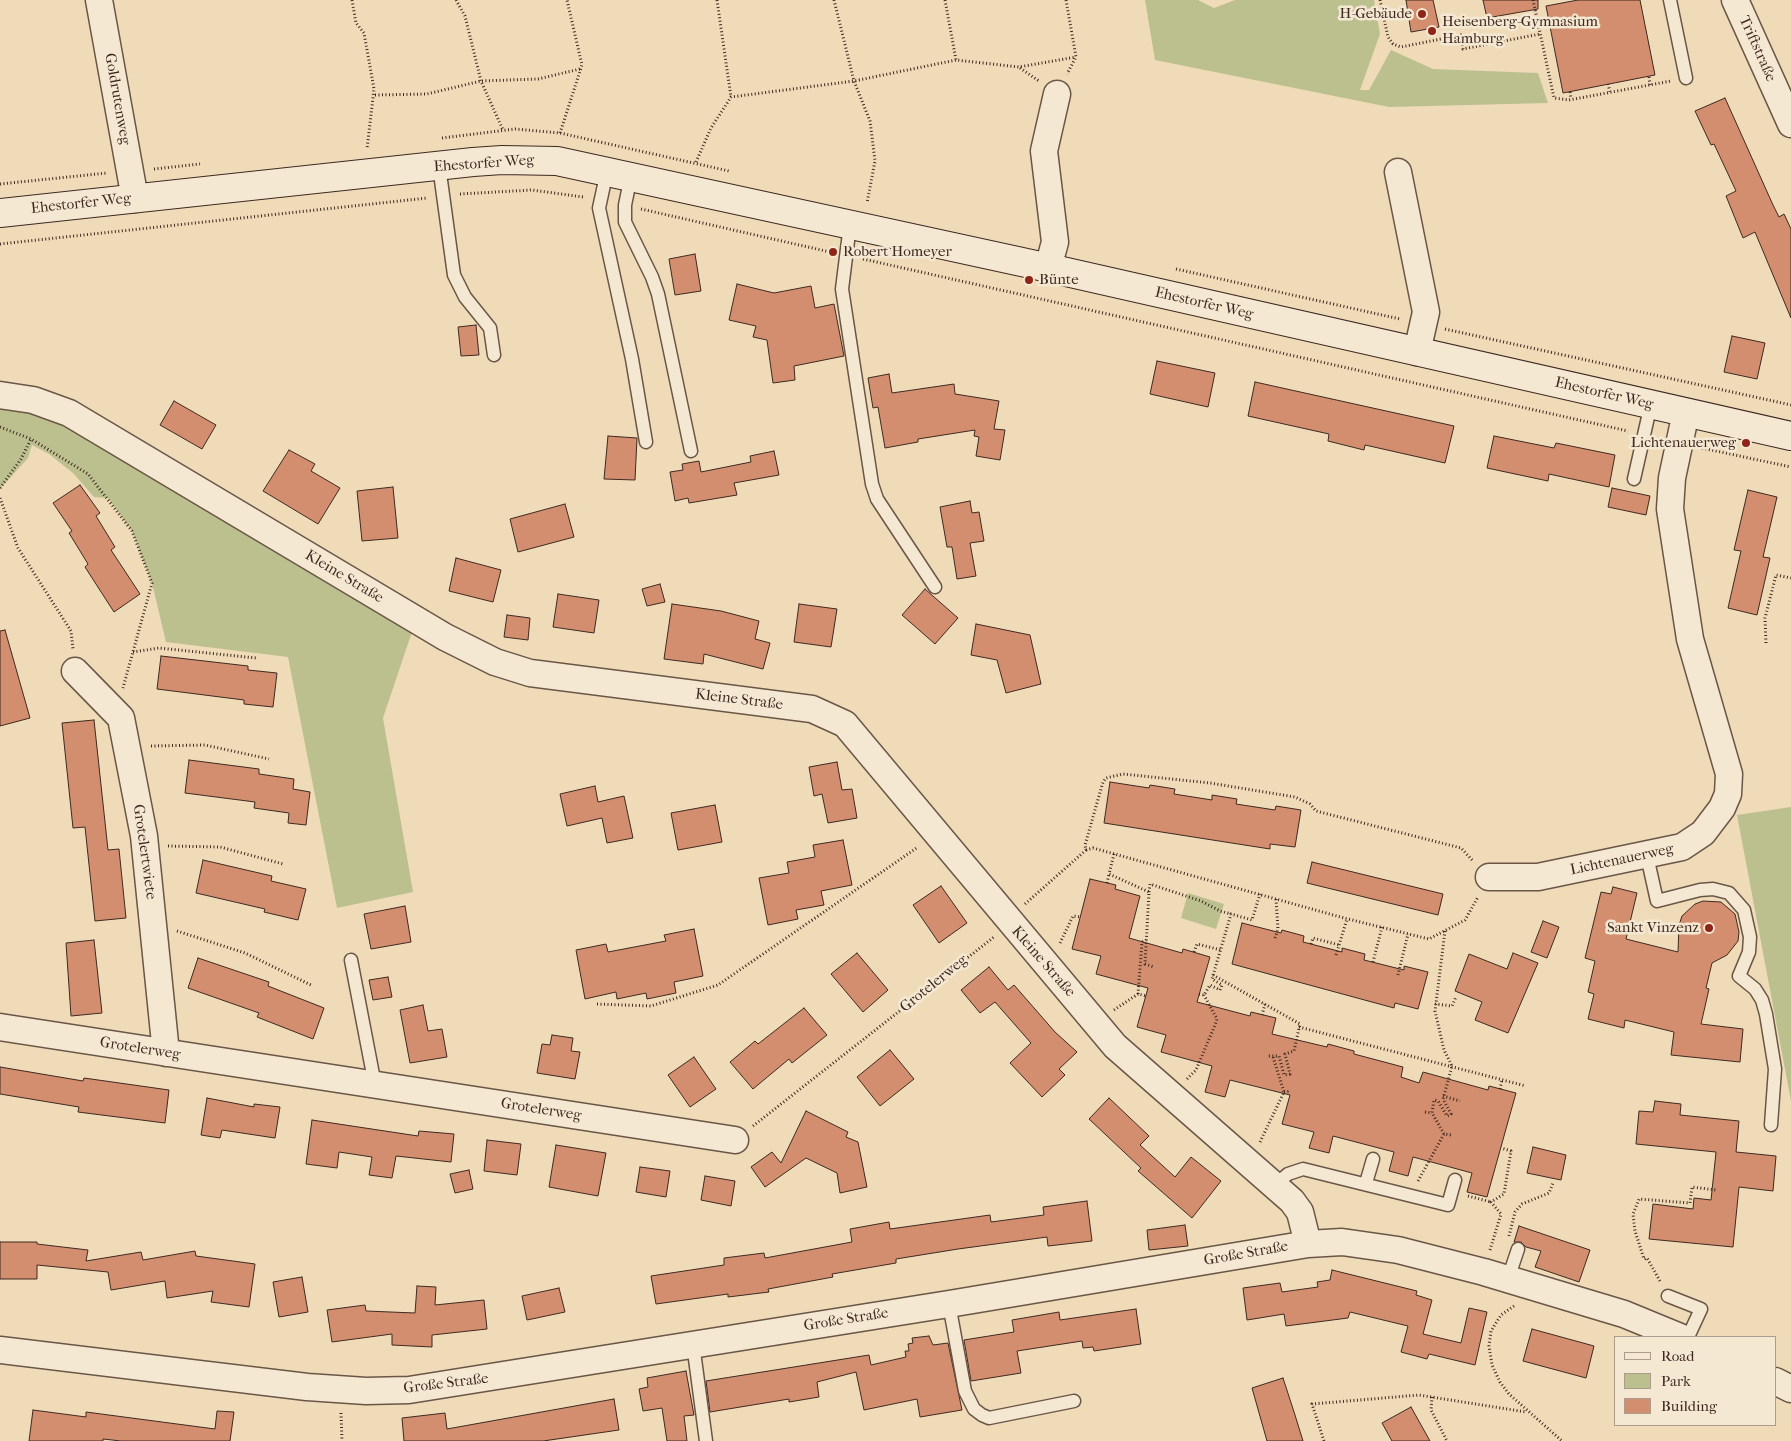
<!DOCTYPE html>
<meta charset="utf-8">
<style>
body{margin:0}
#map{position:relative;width:1791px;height:1441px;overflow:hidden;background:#f0dbb9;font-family:"IM FELL French Canon",serif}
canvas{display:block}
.legend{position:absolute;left:1614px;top:1336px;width:162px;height:90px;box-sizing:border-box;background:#f5e8d2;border:1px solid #ac9c8b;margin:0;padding:6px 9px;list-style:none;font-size:15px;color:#3e2921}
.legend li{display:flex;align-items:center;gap:10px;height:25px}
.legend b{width:25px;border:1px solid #ac9c8b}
</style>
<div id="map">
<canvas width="1791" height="1441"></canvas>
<ul class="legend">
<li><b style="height:6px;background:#f5e8d2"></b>Road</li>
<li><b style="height:14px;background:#bcc08e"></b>Park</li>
<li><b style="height:14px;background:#d28e6e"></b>Building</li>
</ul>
</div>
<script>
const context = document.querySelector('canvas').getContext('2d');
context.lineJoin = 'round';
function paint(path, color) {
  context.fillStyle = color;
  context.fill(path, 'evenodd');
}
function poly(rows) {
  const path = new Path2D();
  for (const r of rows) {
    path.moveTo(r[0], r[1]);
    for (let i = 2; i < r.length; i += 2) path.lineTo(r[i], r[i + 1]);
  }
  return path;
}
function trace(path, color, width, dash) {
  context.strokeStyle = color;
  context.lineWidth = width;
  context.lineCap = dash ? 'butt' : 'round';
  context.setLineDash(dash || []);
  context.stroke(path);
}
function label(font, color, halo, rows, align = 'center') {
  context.font = font + ' "IM FELL French Canon",serif';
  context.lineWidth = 5;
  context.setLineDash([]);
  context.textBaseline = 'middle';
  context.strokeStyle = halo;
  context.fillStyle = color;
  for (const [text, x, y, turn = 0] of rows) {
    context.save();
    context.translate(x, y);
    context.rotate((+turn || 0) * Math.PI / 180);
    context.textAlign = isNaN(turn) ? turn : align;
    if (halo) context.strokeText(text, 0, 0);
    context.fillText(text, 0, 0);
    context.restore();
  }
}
paint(poly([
 [1145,0,1198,0,1214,8,1235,0,1374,0,1380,34,1360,90,1369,90,1391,50,1433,69,1538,73,1548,103,1389,107,1155,60],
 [0,395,33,400,416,620,383,718,413,892,337,908,288,657,166,642,152,583,132,531,108,498,94,497,73,473,49,454,32,445,28,458,0,489],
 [1791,807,1791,1101,1737,815],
 [1188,893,1224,904,1216,929,1181,918]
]), '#bcc08e');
const building = poly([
 [1406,0,1433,0,1439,27,1411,32,1406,0],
 [1483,0,1538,0,1538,9,1487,18,1483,0],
 [1578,0,1640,0,1655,75,1563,93,1546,6,1578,0],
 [1725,98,1773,205,1779,217,1784,214,1791,229,1791,318,1755,232,1743,238,1726,196,1736,191,1714,144,1711,145,1695,111,1725,98],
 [695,254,701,291,675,295,669,259,695,254],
 [737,284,774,293,811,286,815,308,834,304,844,356,794,366,795,380,773,383,767,340,753,337,756,326,729,320,737,284],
 [476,325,479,355,461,356,458,327,476,325],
 [1732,336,1765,343,1757,379,1724,372,1732,336],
 [1157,361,1215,373,1208,407,1150,394,1157,361],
 [889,374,892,393,954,384,955,394,999,401,994,429,1005,430,1000,460,976,456,979,437,974,436,975,430,918,439,918,442,885,448,878,407,873,408,868,378,889,374],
 [1255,382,1454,426,1445,463,1365,445,1364,450,1328,441,1329,434,1248,416,1255,382],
 [174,401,216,425,202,449,160,425,174,401],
 [608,436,637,438,635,480,604,479,608,436],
 [1494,436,1554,448,1556,443,1615,455,1609,487,1549,474,1548,481,1487,468,1494,436],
 [289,450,315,464,311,471,340,488,318,524,263,491,289,450],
 [774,451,779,475,734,483,737,495,689,503,688,498,675,501,670,472,683,470,682,464,699,461,701,472,751,462,750,456,774,451],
 [80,485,100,513,96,516,115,547,111,550,140,594,114,612,85,567,88,564,69,533,72,531,53,503,80,485],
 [393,487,398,538,362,541,357,491,393,487],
 [1612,488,1650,496,1646,515,1608,507,1612,488],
 [1748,490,1777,497,1763,557,1770,558,1757,615,1728,608,1741,551,1734,550,1748,490],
 [970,501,972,513,979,512,984,541,970,543,976,576,957,579,952,547,947,547,940,507,970,501],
 [565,504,574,537,518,552,510,519,565,504],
 [456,558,501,570,493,602,449,591,456,558],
 [660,584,665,602,647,606,642,589,660,584],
 [925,589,958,618,935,644,902,615,925,589],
 [558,594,599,600,594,633,553,627,558,594],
 [672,604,721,611,759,621,755,639,770,643,763,669,704,654,703,664,664,659,672,604],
 [799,604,837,609,831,647,794,642,799,604],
 [507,615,530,618,528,640,504,637,507,615],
 [976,624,1030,635,1041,684,1006,693,997,660,971,655,976,624],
 [5,630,30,718,0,726,0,631,5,630],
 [161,656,248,666,248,670,277,673,273,707,244,704,244,700,157,689,161,656],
 [94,720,108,850,119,849,126,918,95,921,85,827,73,828,62,723,94,720],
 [189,760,259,769,259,774,294,779,293,789,310,792,306,825,288,823,289,813,254,808,255,802,185,793,189,760],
 [837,762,842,790,852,789,857,818,828,823,822,794,814,796,809,767,837,762],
 [1110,782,1149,788,1150,785,1175,789,1174,794,1212,800,1212,795,1237,799,1236,804,1275,810,1276,806,1301,810,1295,847,1270,844,1270,849,1104,823,1110,782],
 [595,786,598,802,624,796,633,838,607,843,602,818,567,826,560,794,595,786],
 [715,805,722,842,678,850,671,813,715,805],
 [843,840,852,885,821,891,824,905,796,910,798,919,768,925,759,878,789,873,787,862,815,857,813,845,843,840],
 [203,860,272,876,271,881,306,889,298,920,264,912,265,909,196,893,203,860],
 [1312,862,1443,894,1438,915,1307,883,1312,862],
 [1090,879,1116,885,1115,889,1140,896,1129,938,1182,953,1183,949,1210,957,1197,1002,1250,1016,1251,1012,1276,1018,1272,1034,1327,1047,1328,1044,1354,1051,1354,1054,1403,1067,1401,1077,1419,1083,1423,1072,1488,1090,1489,1086,1516,1093,1487,1197,1467,1192,1472,1173,1413,1157,1408,1176,1389,1171,1394,1152,1333,1136,1329,1153,1309,1148,1314,1132,1282,1124,1290,1095,1230,1080,1225,1097,1205,1092,1212,1066,1161,1052,1166,1035,1137,1027,1148,988,1096,974,1101,956,1072,949,1090,879],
 [941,886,967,923,939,943,913,905,941,886],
 [1613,887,1637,893,1626,939,1678,952,1679,925,1682,916,1695,904,1703,901,1721,902,1735,914,1739,932,1738,941,1727,955,1712,963,1706,988,1709,989,1701,1024,1743,1029,1740,1062,1671,1055,1674,1032,1625,1020,1624,1028,1588,1019,1594,994,1588,992,1595,961,1585,958,1601,892,1611,894,1613,887],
 [405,906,411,942,371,949,364,914,405,906],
 [1543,921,1559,927,1547,958,1531,952,1543,921],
 [1242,923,1281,933,1282,930,1304,936,1303,942,1342,952,1342,948,1365,954,1364,960,1404,970,1404,966,1428,972,1418,1009,1395,1003,1394,1008,1232,964,1242,923],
 [694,929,703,976,674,982,676,993,647,999,646,993,617,999,616,992,585,999,576,950,606,944,608,952,666,941,664,935,694,929],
 [94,940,102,1013,71,1016,66,943,94,940],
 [857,953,888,990,863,1012,831,974,857,953],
 [1513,953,1538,963,1508,1033,1475,1020,1482,1002,1455,991,1469,954,1507,969,1513,953],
 [198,958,269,982,268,986,324,1008,313,1039,257,1017,259,1013,188,988,198,958],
 [989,967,1008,990,1014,985,1055,1032,1077,1052,1059,1069,1065,1075,1042,1097,1010,1063,1031,1043,995,1002,980,1013,961,990,989,967],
 [388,977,392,997,373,1000,369,980,388,977],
 [423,1005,428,1031,442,1029,447,1057,410,1063,400,1010,423,1005],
 [804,1008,827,1035,792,1063,789,1059,753,1089,730,1062,755,1041,758,1044,804,1008],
 [552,1035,573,1038,571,1051,580,1052,575,1079,537,1073,542,1044,550,1045,552,1035],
 [890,1050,914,1079,880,1106,857,1077,890,1050],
 [694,1057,716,1089,690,1107,668,1075,694,1057],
 [0,1067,83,1081,84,1078,169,1090,165,1123,78,1112,79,1107,0,1094,0,1067],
 [207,1098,254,1107,254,1104,280,1107,275,1138,222,1130,220,1138,201,1135,207,1098],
 [1109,1098,1149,1136,1140,1145,1175,1177,1191,1157,1221,1181,1192,1218,1138,1171,1141,1168,1089,1119,1109,1098],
 [1655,1101,1681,1104,1680,1115,1739,1121,1736,1152,1776,1156,1773,1191,1739,1187,1733,1247,1649,1239,1653,1204,1693,1209,1694,1198,1711,1200,1716,1152,1636,1144,1639,1111,1653,1112,1655,1101],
 [806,1111,848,1132,846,1137,858,1142,867,1187,840,1193,837,1173,806,1158,765,1187,751,1167,772,1152,781,1163,806,1111],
 [312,1120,418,1136,419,1131,454,1134,451,1162,396,1156,392,1178,369,1175,372,1157,339,1152,337,1168,306,1164,312,1120],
 [487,1140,521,1144,517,1175,484,1171,487,1140],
 [556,1145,606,1153,598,1196,549,1187,556,1145],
 [1533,1147,1566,1155,1561,1180,1527,1173,1533,1147],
 [640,1167,670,1171,666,1197,636,1192,640,1167],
 [469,1170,473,1189,455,1193,450,1174,469,1170],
 [705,1176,735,1181,731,1206,701,1200,705,1176],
 [1087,1201,1092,1241,1048,1246,1047,1237,958,1249,896,1259,896,1263,832,1274,833,1277,768,1289,769,1292,728,1297,728,1294,656,1304,651,1276,724,1265,724,1258,764,1253,765,1258,852,1242,850,1229,889,1222,890,1229,990,1215,991,1222,1044,1215,1043,1207,1087,1201],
 [1185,1225,1188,1246,1149,1250,1147,1230,1185,1225],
 [1519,1226,1590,1250,1579,1282,1535,1267,1541,1251,1526,1247,1521,1242,1514,1242,1519,1226],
 [0,1242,37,1242,37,1244,88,1250,86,1261,141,1252,143,1260,195,1251,196,1256,255,1264,249,1307,211,1302,213,1291,167,1298,165,1281,111,1290,108,1272,37,1265,37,1279,0,1279,0,1242],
 [1332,1270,1417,1291,1416,1295,1432,1300,1423,1334,1461,1343,1469,1308,1487,1312,1475,1365,1429,1354,1427,1359,1401,1352,1408,1326,1350,1312,1348,1318,1286,1326,1284,1314,1247,1320,1243,1288,1280,1283,1282,1292,1318,1287,1317,1282,1330,1280,1332,1270],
 [302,1277,308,1312,279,1317,273,1282,302,1277],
 [417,1286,436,1287,435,1305,484,1300,487,1329,432,1335,432,1347,392,1345,392,1334,332,1342,327,1310,365,1305,366,1311,415,1313,417,1286],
 [559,1288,565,1312,527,1320,522,1296,559,1288],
 [1136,1309,1141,1344,1094,1351,1093,1347,1083,1348,1082,1341,1017,1351,1021,1373,971,1381,964,1340,1014,1332,1012,1320,1059,1312,1060,1320,1136,1309],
 [1532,1329,1594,1346,1586,1378,1523,1361,1532,1329],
 [929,1336,933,1345,948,1343,962,1410,920,1417,917,1399,864,1410,856,1372,817,1382,819,1397,789,1402,789,1399,710,1412,706,1381,869,1355,871,1365,906,1357,905,1351,909,1351,908,1344,913,1343,912,1338,929,1336],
 [686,1371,694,1415,684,1416,687,1441,667,1441,662,1408,643,1411,639,1389,648,1387,647,1378,686,1371],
 [1283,1378,1295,1415,1303,1441,1267,1441,1252,1388,1283,1378],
 [614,1399,619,1430,543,1441,404,1441,402,1418,445,1413,447,1429,614,1399],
 [1411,1407,1430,1441,1392,1441,1382,1423,1411,1407],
 [33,1410,86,1417,86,1412,215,1429,217,1411,234,1412,230,1441,121,1441,103,1439,103,1441,29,1441,33,1410]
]);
paint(building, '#d28e6e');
trace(building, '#3e2921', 1);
const service = poly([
 [1670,0,1686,78],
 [439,166,454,275,465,297,490,328,494,355],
 [607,171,599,208,632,359,646,442],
 [631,176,625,205,625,222,652,277,658,294,691,451],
 [850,225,842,289,872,484,877,499,935,587],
 [1634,479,1651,404],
 [1647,856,1657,901,1700,890,1713,889,1729,893,1744,910,1750,937,1749,952,1739,976,1755,989,1762,1000,1766,1014,1775,1069,1771,1125],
 [351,960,375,1085],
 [1366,1183,1373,1159],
 [1275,1185,1288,1174,1303,1169,1448,1205,1455,1180],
 [1508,1279,1518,1249],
 [1668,1296,1701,1309,1688,1337],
 [949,1304,965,1391,974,1409,982,1415,989,1418,1074,1401],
 [693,1344,706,1441]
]);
const minor = poly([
 [99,0,135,199],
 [1735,0,1791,124],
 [1398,172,1426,312,1417,352],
 [1048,268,1055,242,1044,151,1057,94],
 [0,395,33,400,69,413,445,637,495,662,530,673,812,709,845,724,1115,1046,1292,1201,1300,1212,1308,1244],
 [75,671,121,718,144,836,166,1053],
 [1489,877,1538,877,1682,847,1703,833,1722,808,1728,794,1729,774,1690,639,1670,509,1672,478,1686,412],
 [0,1027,735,1140],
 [0,1350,307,1387,366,1391,409,1390,949,1304,1308,1244,1342,1242,1398,1250,1484,1272,1624,1314,1680,1337],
 [1775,1381,1791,1389]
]);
const secondary = poly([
 [0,213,473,162,502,160,557,161,1031,264,1791,436]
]);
trace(service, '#6a5647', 15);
trace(minor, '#6a5647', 29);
trace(secondary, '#3e2921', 30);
trace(poly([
 [352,0,356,23,364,33,374,89,367,149],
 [456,0,465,16,481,81,503,130],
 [717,0,731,97],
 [834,0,854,81,870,121,875,161,867,203],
 [945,0,956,60],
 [1066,0,1076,57,1067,74],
 [1380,0,1388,37,1393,44,1401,47,1461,35,1463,49,1540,34],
 [1533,0,1554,98,1569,100,1671,81],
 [1020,68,1039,81],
 [1649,77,1650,85],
 [1608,84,1610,92],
 [1570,92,1571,99],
 [375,95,427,94,481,81,538,79,580,69],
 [560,133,582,65,567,0],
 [442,138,515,129,560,133,729,171],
 [696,162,711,128,731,97,854,81,956,60,1019,67,1076,57],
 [154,169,200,164],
 [0,184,107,173],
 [460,194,532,190,583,197],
 [641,209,830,252],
 [0,244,427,198],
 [863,259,1628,431],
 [1176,269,1400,319],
 [1445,329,1791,405],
 [0,427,31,439,88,474,132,531,152,583,123,688],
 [1702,448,1791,467],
 [0,488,21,459,31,439],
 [0,498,18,548,71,631,73,649],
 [1766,643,1765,618,1776,575,1791,578],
 [133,652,159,648,256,658],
 [151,746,205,745,269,759],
 [168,846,220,847,283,864],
 [1086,850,1093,848,1344,918,1429,939,1465,920,1478,897],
 [1114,854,1109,874,1149,892,1145,964,1154,967],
 [1107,883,1109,874],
 [1149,892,1150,884,1201,901,1220,911,1231,914],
 [1025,904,1086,850,1085,845,1103,782,1106,778,1123,774,1210,783,1295,797,1310,804,1316,811,1461,848,1473,861],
 [177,931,245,953,311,985],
 [1445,931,1435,1011,1444,1050,1452,1066,1443,1099,1451,1114,1447,1116,1438,1101,1434,1100,1432,1113,1444,1134,1451,1135],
 [1275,938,1278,929,1276,899],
 [1060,943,1073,916,1080,917],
 [1311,944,1313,938,1339,945],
 [1194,952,1197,944,1221,950],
 [1336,955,1347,919],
 [1373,962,1382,927],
 [1213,975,1300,1024,1294,1051,1285,1054,1290,1074,1284,1075,1279,1056,1267,1056],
 [1398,975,1408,934],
 [1138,994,1142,942,1146,940],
 [1199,994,1204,995,1210,985,1220,990,1222,985,1212,979,1231,914,1252,920,1260,894],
 [597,1004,651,1006,718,985,918,847],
 [1435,1004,1452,1006,1456,997],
 [1114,1010,1138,994,1146,996],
 [1262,1015,1265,1004],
 [1299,1027,1526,1086],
 [1187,1079,1196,1070,1215,1025,1217,1019,1204,995],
 [1500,1089,1502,1080],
 [1284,1092,1291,1091],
 [1443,1096,1460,1101],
 [1425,1112,1432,1113],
 [753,1126,994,937],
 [1260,1142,1284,1092,1273,1057],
 [1418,1181,1444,1134],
 [1468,1196,1491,1202],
 [1509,1236,1515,1212,1522,1204,1549,1193,1553,1183],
 [1490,1250,1501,1214,1491,1202,1504,1194,1511,1151,1501,1148],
 [1660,1281,1647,1258,1644,1259,1635,1231,1633,1214,1639,1199,1690,1203,1692,1187,1716,1190],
 [1514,1306,1501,1315,1491,1331,1489,1346,1492,1365,1500,1382,1509,1394,1562,1441],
 [1432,1397,1431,1410,1447,1441],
 [341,1413,342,1441],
 [1324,1441,1312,1404,1419,1395,1526,1412]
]), '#3e2921', 3, [1, 2.5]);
trace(service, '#f5e8d2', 12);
trace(minor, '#f5e8d2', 26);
trace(secondary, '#f5e8d2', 28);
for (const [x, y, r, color] of [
 [1422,14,5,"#8f2418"],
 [1432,31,5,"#8f2418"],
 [833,252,5,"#8f2418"],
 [1029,280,5,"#8f2418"],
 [1746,443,5,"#8f2418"],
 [1709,928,5,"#8f2418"]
]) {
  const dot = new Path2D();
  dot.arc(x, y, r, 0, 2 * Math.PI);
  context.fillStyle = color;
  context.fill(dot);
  trace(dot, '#f5e8d2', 2);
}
label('15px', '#3e2921', '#f5e8d2', [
 ["H-Gebäude",1412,14],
 ["Heisenberg-Gymnasium",1442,22,"left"],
 ["Hamburg",1442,39,"left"],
 ["Robert Homeyer",843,252,"left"],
 ["Bünte",1039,280,"left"],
 ["Lichtenauerweg",1736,443],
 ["Sankt Vinzenz",1699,928]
], 'right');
label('15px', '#3e2921', '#f5e8d2', [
 ["Triftstraße",1757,49,66],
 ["Goldrutenweg",117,99,80],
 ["Ehestorfer Weg",484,164,-4],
 ["Ehestorfer Weg",81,204,-6],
 ["Ehestorfer Weg",1204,304,13],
 ["Ehestorfer Weg",1604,394,13],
 ["Kleine Straße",344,577,31],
 ["Kleine Straße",739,700,7],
 ["Grotelertwiete",144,852,82],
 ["Lichtenauerweg",1622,860,-12],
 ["Kleine Straße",1043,962,49],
 ["Grotelerweg",934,984,-39],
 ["Grotelerweg",140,1049,9],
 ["Grotelerweg",541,1110,9],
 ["Große Straße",1246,1254,-10],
 ["Große Straße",846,1320,-9],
 ["Große Straße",446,1384,-7]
]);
</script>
